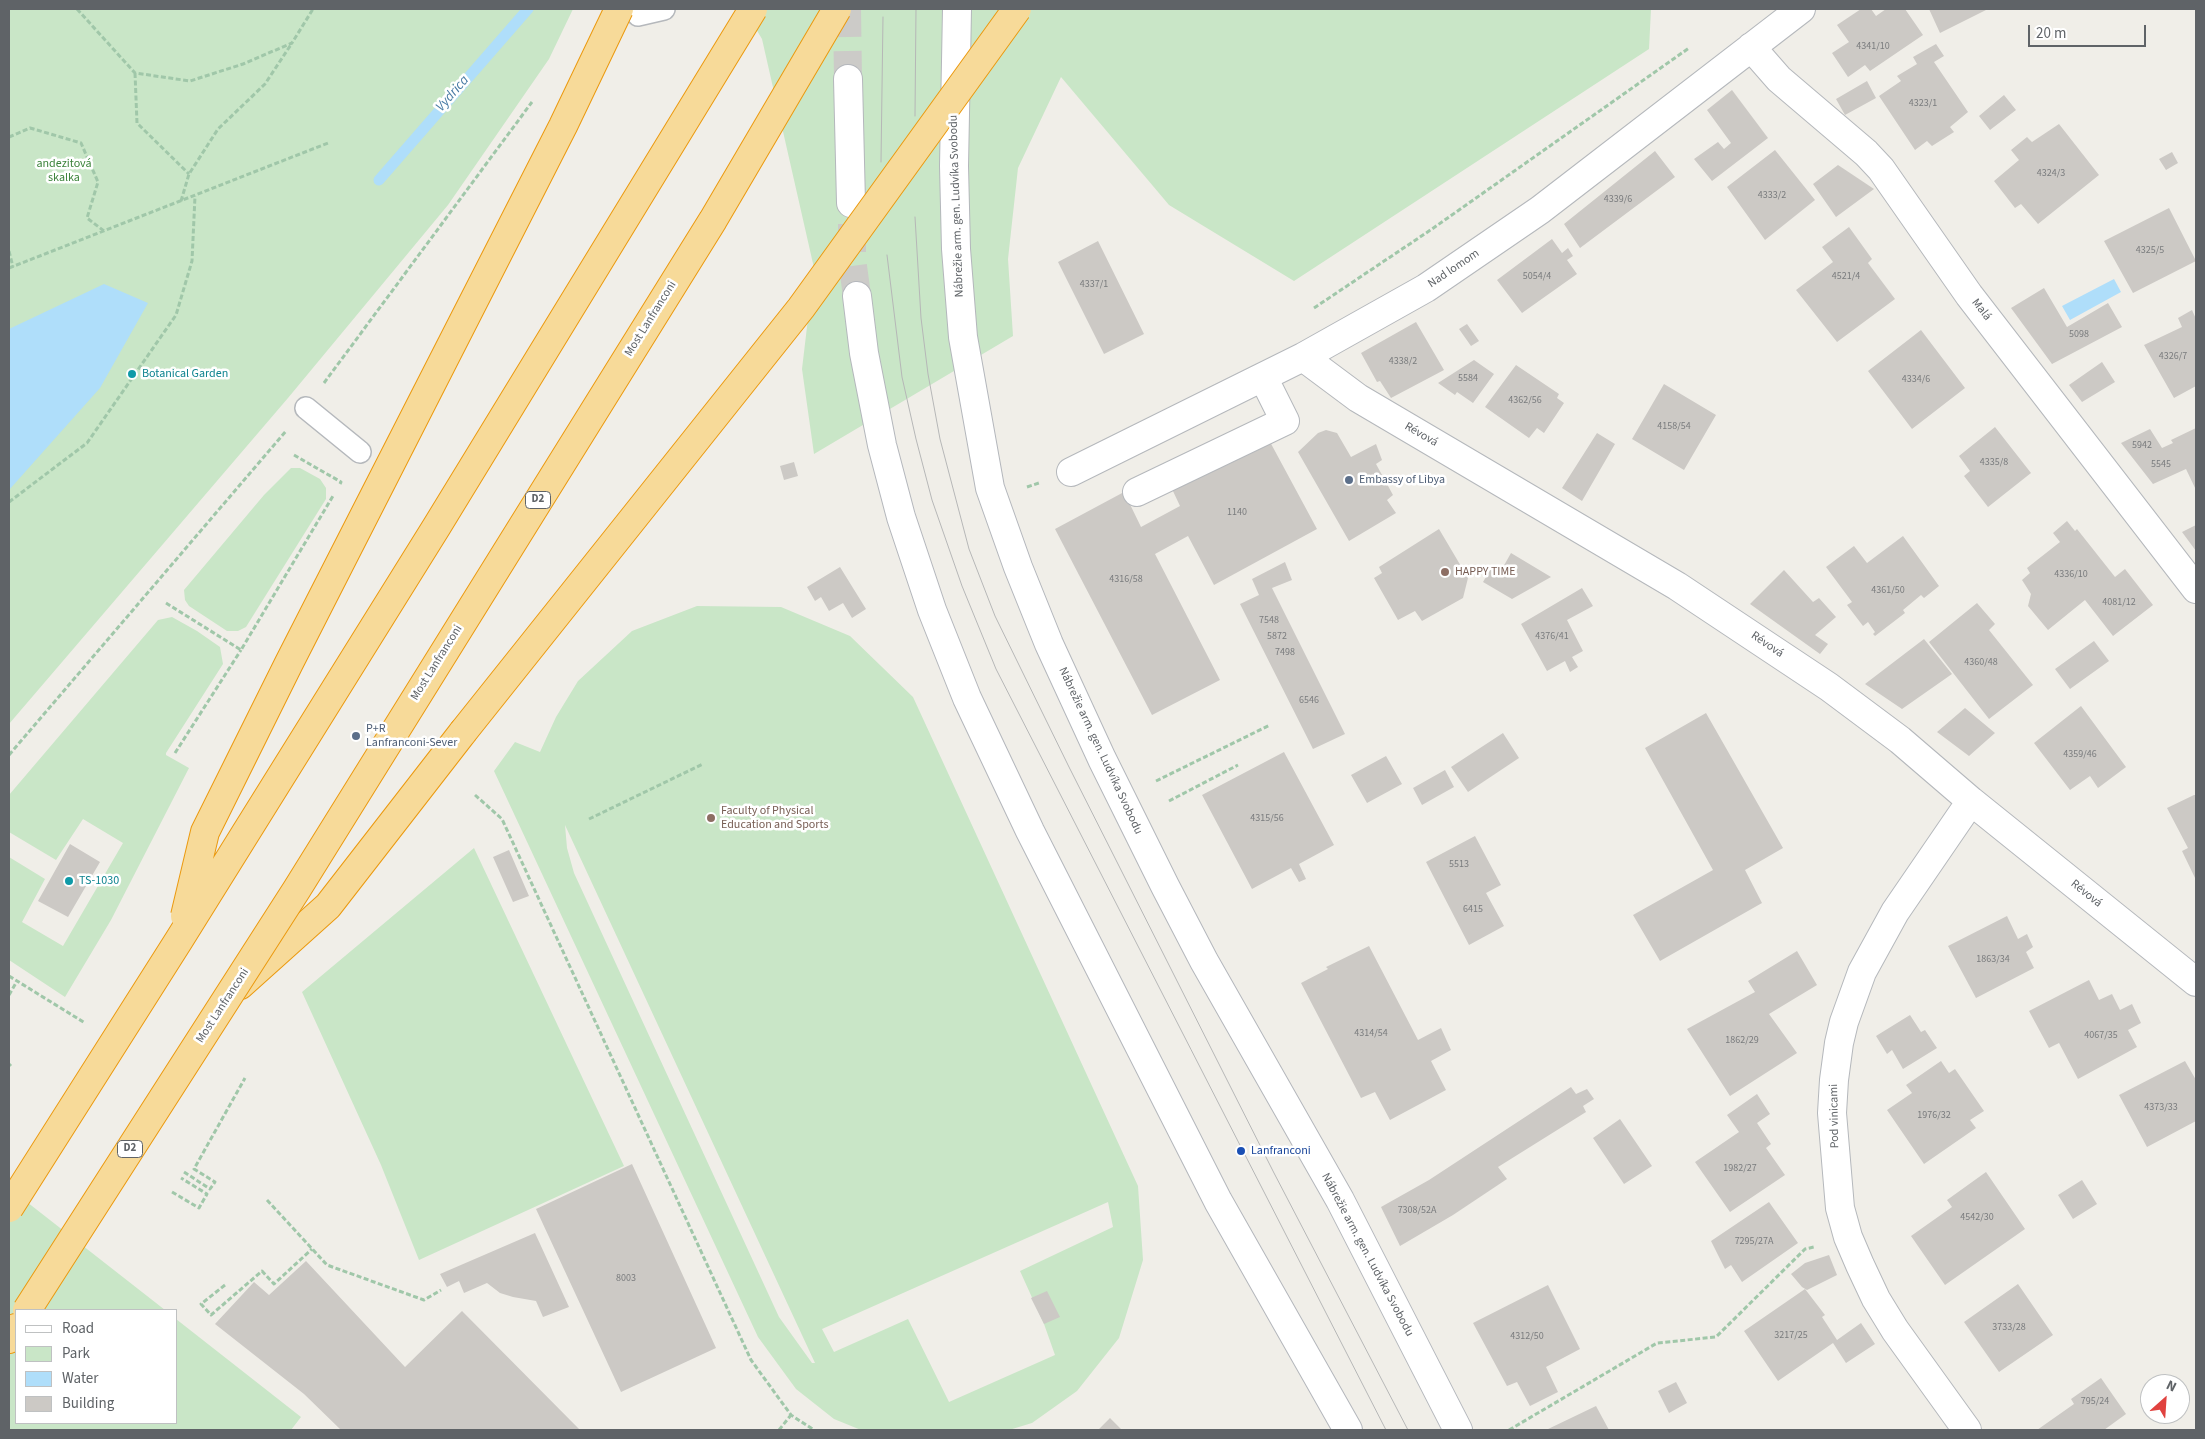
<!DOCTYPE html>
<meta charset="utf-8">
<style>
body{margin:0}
#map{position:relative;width:2205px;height:1439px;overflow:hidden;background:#f0eee8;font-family:"Source Sans 3",sans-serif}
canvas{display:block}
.frame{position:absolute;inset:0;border:10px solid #5f6367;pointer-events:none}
.legend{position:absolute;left:15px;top:1309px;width:162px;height:115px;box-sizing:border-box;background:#fff;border:1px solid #bfc1c2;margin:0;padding:6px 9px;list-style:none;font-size:15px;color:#5f6367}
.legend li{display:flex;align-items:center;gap:10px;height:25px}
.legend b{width:25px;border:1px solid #bfc1c2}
.north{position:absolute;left:2140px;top:1374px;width:50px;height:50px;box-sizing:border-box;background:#fff;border:1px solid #bfc1c2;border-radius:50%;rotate:26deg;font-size:14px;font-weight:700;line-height:20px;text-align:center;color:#5f6367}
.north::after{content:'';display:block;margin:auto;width:18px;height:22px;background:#e0423f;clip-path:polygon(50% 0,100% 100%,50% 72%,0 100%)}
.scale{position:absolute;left:2028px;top:25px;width:118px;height:22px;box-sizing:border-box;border:2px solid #5f6367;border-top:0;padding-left:6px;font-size:15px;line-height:18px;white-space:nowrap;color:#5f6367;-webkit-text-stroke:4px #fff;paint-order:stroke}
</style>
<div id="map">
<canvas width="2205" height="1439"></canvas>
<div class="frame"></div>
<ul class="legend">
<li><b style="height:6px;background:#fff"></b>Road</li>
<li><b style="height:14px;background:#c9e6c7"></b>Park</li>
<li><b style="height:14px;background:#afdefa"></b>Water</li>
<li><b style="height:14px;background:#ccc9c5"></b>Building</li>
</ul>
<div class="north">N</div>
<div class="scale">20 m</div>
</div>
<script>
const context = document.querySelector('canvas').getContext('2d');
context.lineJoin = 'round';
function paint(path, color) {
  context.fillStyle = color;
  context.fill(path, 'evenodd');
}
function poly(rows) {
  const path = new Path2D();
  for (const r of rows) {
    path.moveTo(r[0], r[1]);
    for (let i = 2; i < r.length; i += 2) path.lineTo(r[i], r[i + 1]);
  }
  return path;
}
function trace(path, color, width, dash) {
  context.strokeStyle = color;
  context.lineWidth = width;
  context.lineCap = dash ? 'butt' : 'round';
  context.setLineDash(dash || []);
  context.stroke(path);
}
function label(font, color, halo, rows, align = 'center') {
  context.font = font + ' "Source Sans 3",sans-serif';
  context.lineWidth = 5;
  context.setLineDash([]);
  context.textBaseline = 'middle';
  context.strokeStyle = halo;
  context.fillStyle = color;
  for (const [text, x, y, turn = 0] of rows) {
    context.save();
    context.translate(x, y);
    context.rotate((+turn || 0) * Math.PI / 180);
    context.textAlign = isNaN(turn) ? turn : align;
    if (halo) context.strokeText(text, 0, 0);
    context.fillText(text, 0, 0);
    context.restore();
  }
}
paint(poly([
 [9,9,573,9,549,59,448,205,288,398,9,724],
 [744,9,1651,9,1649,49,1294,281,1169,205,1061,77,1018,168,1008,259,1013,336,814,454,802,369,814,268,762,39],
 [291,468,300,468,320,479,326,488,326,499,246,627,238,631,227,631,189,606,185,600,184,590,264,495],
 [697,606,781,607,850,636,913,697,1138,1186,1143,1260,1119,1338,1077,1391,1032,1423,1009,1430,861,1430,834,1419,796,1389,758,1337,494,771,515,742,540,752,556,717,578,681,632,631],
 [565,825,815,1363,812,1363,779,1317,574,873,567,848],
 [1108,1202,1113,1227,1020,1271,1044,1324,1055,1355,949,1402,908,1319,834,1352,822,1329],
 [172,617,197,631,220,647,223,664,166,753,166,755,189,768,111,920,65,997,9,960,9,857,45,879,22,922,63,946,123,843,83,819,56,860,9,832,9,795,158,620],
 [474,848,624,1166,419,1260,381,1165,302,992],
 [9,1188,165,1310,16,1310,16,1423,176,1423,176,1319,301,1417,291,1430,9,1430]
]), '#c9e6c7');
paint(poly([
 [2114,279,2121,292,2070,320,2062,306],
 [104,284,148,303,100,388,9,490,9,329]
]), '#afdefa');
trace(poly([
 [379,180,528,9]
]), '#afdefa', 11);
paint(poly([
 [1861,9,1871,9,1876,16,1886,9,1905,9,1923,35,1870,71,1865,65,1848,77,1832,53,1849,42,1837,25],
 [1929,9,1988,9,1940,33],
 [1936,44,1944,56,1934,62,1968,112,1950,127,1954,132,1932,146,1927,141,1915,150,1879,96,1901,81,1897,76,1917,64,1913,57],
 [1867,81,1876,98,1845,115,1836,99],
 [1732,90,1768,138,1712,181,1694,159,1718,142,1724,149,1731,143,1707,110],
 [2004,95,2016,110,1990,130,1979,116],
 [2059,124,2099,175,2038,224,2021,204,2015,208,1994,181,2019,160,2011,150,2027,137,2032,142],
 [1775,150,1815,200,1765,240,1727,187],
 [1655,151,1675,177,1580,248,1564,224],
 [2172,152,2178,163,2166,170,2159,159],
 [1838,165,1874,189,1836,217,1813,184],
 [2169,208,2196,261,2133,293,2104,241],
 [1849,227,1872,259,1868,263,1895,299,1837,342,1796,290,1833,262,1822,247],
 [1552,239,1562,253,1568,248,1573,256,1567,260,1577,274,1522,313,1497,280],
 [1098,241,1144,334,1104,354,1058,262],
 [2044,288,2067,327,2108,303,2122,327,2052,364,2011,308],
 [2192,310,2196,319,2196,386,2174,398,2144,345,2182,327,2178,318],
 [1416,322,1444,370,1391,398,1380,381,1377,382,1361,353],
 [1467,324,1479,341,1471,346,1459,329],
 [1921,330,1965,388,1912,429,1868,371],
 [1474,360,1494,374,1473,403,1457,392,1455,395,1438,383],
 [2102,362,2115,382,2082,402,2069,385],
 [1516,365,1559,394,1557,398,1564,403,1544,433,1537,428,1529,438,1485,407],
 [1664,384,1716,415,1684,470,1632,439],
 [1995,427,2031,473,1988,507,1964,476,1970,471,1959,456],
 [2196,428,2196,490,2186,469,2153,484,2121,443,2150,429,2162,448,2173,443,2171,440],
 [1326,430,1337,433,1351,457,1376,444,1382,460,1376,464,1393,495,1387,500,1396,513,1349,541,1298,452,1318,433],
 [1597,433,1615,444,1582,501,1562,488],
 [1269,440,1317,529,1214,585,1188,536,1155,554,1220,680,1152,715,1055,529,1124,492,1141,527,1180,506,1172,489],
 [794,462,798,476,784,480,780,466],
 [2067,521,2075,531,2077,529,2115,577,2125,569,2153,605,2113,636,2085,600,2048,630,2028,606,2031,594,2022,580,2030,573,2027,568,2060,542,2053,533],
 [2196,525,2196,551,2182,532],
 [1439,529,1468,578,1463,598,1422,621,1415,611,1398,620,1374,578,1382,573,1379,567],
 [1903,536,1939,586,1924,598,1921,595,1903,610,1905,613,1875,636,1873,634,1875,632,1868,622,1863,626,1847,605,1852,602,1826,567,1854,546,1867,563],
 [1511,553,1551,577,1512,599,1483,582,1493,565,1502,569],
 [1285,562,1292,580,1272,588,1345,734,1313,749,1240,604,1259,595,1252,579],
 [840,567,866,609,852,618,843,603,829,611,821,597,815,601,807,587],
 [1784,570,1813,602,1819,598,1836,617,1815,635,1828,644,1820,654,1750,604],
 [1582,588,1593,606,1567,620,1583,651,1572,657,1578,667,1570,672,1565,661,1547,671,1521,624],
 [1977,603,1995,624,1989,630,2033,685,1989,719,1929,642],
 [1924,639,1952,674,1902,709,1865,684],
 [2094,641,2109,661,2070,689,2055,669],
 [2081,706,2126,767,2098,788,2090,776,2070,790,2034,743],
 [1965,708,1995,733,1969,756,1937,732],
 [1706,713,1783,848,1745,870,1762,903,1660,961,1633,915,1713,870,1645,748],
 [1503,733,1519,758,1468,792,1451,767],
 [1284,752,1334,845,1299,864,1306,879,1299,882,1291,868,1252,889,1202,795],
 [1386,756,1402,784,1367,803,1351,775],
 [1445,770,1454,787,1422,805,1413,788],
 [2194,795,2196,795,2196,880,2182,851,2188,848,2167,808],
 [1475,836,1501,885,1486,893,1504,926,1469,945,1426,862],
 [70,844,100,862,68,917,38,901],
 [509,850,529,896,513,902,493,857],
 [2007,916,2018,939,2027,934,2033,947,2026,952,2034,968,1976,998,1948,946],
 [1369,946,1418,1040,1441,1028,1451,1050,1431,1061,1446,1090,1390,1120,1375,1092,1361,1098,1301,983,1328,969,1326,967],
 [1797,951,1817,985,1769,1014,1797,1053,1730,1096,1687,1029,1755,992,1748,981],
 [2089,980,2099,1000,2112,994,2120,1010,2132,1004,2141,1023,2128,1030,2137,1047,2078,1079,2059,1043,2049,1048,2029,1011],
 [1910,1015,1921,1032,1925,1030,1937,1048,1903,1069,1892,1050,1887,1054,1876,1036],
 [1941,1061,1949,1073,1955,1069,1984,1111,1970,1120,1976,1128,1924,1164,1887,1110,1912,1093,1906,1085],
 [2185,1061,2196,1080,2196,1121,2147,1147,2119,1095],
 [1571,1087,1576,1094,1587,1089,1594,1099,1583,1106,1586,1112,1498,1167,1507,1179,1453,1215,1400,1246,1381,1207,1429,1180],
 [1757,1094,1770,1114,1757,1123,1771,1144,1766,1148,1785,1175,1730,1212,1695,1162,1739,1132,1727,1115],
 [1620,1119,1652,1166,1624,1184,1593,1138],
 [632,1164,716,1348,621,1392,536,1209],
 [1986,1172,2025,1229,1945,1285,1911,1236,1952,1207,1947,1200],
 [2082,1180,2097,1204,2073,1219,2058,1195],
 [1769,1202,1798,1243,1742,1282,1731,1265,1725,1269,1711,1241],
 [535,1233,569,1307,543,1317,536,1301,513,1297,500,1293,487,1283,464,1293,459,1281,447,1287,440,1274],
 [1829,1255,1837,1275,1807,1290,1802,1287,1791,1274,1805,1263],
 [306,1261,405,1367,462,1311,580,1430,341,1430,304,1394,215,1324,254,1282,269,1295],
 [2018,1284,2053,1335,1999,1372,1964,1322],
 [1548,1285,1580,1349,1546,1367,1558,1392,1530,1406,1517,1382,1507,1386,1473,1323],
 [1805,1289,1825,1315,1822,1317,1837,1340,1861,1323,1875,1344,1846,1363,1833,1343,1778,1381,1744,1331],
 [1047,1291,1060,1317,1044,1324,1031,1298],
 [2101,1378,2126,1414,2104,1430,2037,1430,2074,1404,2071,1399],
 [1676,1382,1687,1403,1669,1413,1658,1391],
 [1596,1406,1609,1430,1546,1430],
 [1110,1418,1122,1430,1098,1430]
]), '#ccc9c5');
trace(poly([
 [847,9,848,79],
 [852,224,852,259,857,296]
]), '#cccbc8', 28, [28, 14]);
const lane = poly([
 [638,15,664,9],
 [306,408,360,452]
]);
const street = poly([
 [1751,47,1779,79,1866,153,1881,169,1969,295,2196,589],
 [1303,357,1358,398,1677,586,1829,687,1900,740,1971,801,2196,982],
 [1071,472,1303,357,1426,288,1540,210,1801,9],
 [1137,492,1285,421,1263,377],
 [1967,1430,1895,1330,1876,1299,1860,1265,1848,1237,1840,1208,1832,1113,1834,1080,1839,1043,1844,1022,1862,972,1895,912,1971,801]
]);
const secondary = poly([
 [957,9,954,166,956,249,963,337,990,488,1018,567,1049,644,1102,759,1165,886,1204,961,1340,1200,1458,1430],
 [848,79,851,203],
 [857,296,864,353,882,445,901,517,932,610,967,698,1030,831,1218,1201,1348,1430]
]);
const highway = poly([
 [240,985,328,906,463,732],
 [9,1339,16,1328]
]);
trace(lane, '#b5b8bc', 24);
trace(street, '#b5b8bc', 30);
trace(secondary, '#b4b7bc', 30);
trace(highway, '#eb990e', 30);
trace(poly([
 [77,9,135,73,190,81,243,64,292,43,313,9],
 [135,73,137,123,189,174],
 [9,137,30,128,81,143,98,182,87,218,104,231],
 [181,201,189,174,218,129,265,84,292,43],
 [9,251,13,267],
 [9,268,328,143],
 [1314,308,1432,229,1689,48],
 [324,383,532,102],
 [294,455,341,482,340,484],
 [1027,487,1039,483],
 [9,502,87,443,176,315,192,261,195,196],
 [166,603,241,650,333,496],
 [175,753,241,650],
 [9,755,286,431],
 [1156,781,1270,725],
 [475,795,502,819,751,1360,791,1415,814,1430],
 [1169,801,1238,765],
 [589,819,703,764],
 [9,976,85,1023],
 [9,995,17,981],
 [9,1064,11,1066],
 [184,1172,210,1189,215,1182,194,1169,245,1078],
 [172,1192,199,1208,207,1194,181,1178],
 [267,1200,327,1265,424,1300,441,1290],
 [225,1285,201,1304,211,1315,262,1271,274,1284,312,1249],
 [779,1430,791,1415],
 [1509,1430,1657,1343,1716,1337,1805,1249,1814,1247]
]), '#a0c7a9', 3, [5, 2.5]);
trace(lane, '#fff', 21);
trace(street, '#fff', 28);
trace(secondary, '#fff', 28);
trace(highway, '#f7da99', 28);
trace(poly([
 [915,116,916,9],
 [881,162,883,17],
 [915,217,921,318,928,374,940,439,969,549,995,616,1069,767,1274,1173,1408,1430],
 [887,255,902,377,916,439,932,500,962,586,996,669,1386,1430]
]), '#b6b7b7', 1);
const highwayBridge = poly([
 [463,732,801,308,1017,9],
 [185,916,205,832,289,663,563,126,619,9],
 [9,1208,179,940,437,526,753,9],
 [27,1310,297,889,713,220,837,9]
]);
trace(highwayBridge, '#eb990e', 30, []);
trace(highwayBridge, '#f7da99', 28);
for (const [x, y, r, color] of [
 [132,374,5,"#0f9aa8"],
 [1349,480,5,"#5c6f8a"],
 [1445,572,5,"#8d6e63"],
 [356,736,5,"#5c6f8a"],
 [711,818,5,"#8d6e63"],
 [69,881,5,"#0f9aa8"],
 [1241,1151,5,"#1a4fb4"]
]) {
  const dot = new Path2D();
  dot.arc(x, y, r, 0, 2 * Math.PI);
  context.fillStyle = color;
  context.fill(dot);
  trace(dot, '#fff', 2);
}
label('10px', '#7a7c7e', null, [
 ["4341/10",1873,47],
 ["4323/1",1923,104],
 ["4324/3",2051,174],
 ["4333/2",1772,196],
 ["4339/6",1618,200],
 ["4325/5",2150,251],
 ["5054/4",1537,277],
 ["4521/4",1846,277],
 ["4337/1",1094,285],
 ["5098",2079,335],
 ["4326/7",2173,357],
 ["4338/2",1403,362],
 ["5584",1468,379],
 ["4334/6",1916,380],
 ["4362/56",1525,401],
 ["4158/54",1674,427],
 ["5942",2142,446],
 ["4335/8",1994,463],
 ["5545",2161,465],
 ["1140",1237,513],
 ["4336/10",2071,575],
 ["4316/58",1126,580],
 ["4361/50",1888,591],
 ["4081/12",2119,603],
 ["7548",1269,621],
 ["5872",1277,637],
 ["4376/41",1552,637],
 ["7498",1285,653],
 ["4360/48",1981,663],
 ["6546",1309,701],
 ["4359/46",2080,755],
 ["4315/56",1267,819],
 ["5513",1459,865],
 ["6415",1473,910],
 ["1863/34",1993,960],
 ["4314/54",1371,1034],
 ["4067/35",2101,1036],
 ["1862/29",1742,1041],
 ["4373/33",2161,1108],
 ["1976/32",1934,1116],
 ["1982/27",1740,1169],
 ["7308/52A",1417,1211],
 ["4542/30",1977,1218],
 ["7295/27A",1754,1242],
 ["8003",626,1279],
 ["3733/28",2009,1328],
 ["3217/25",1791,1336],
 ["4312/50",1527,1337],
 ["795/24",2095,1402]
]);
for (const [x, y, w] of [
 [538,500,25],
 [130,1149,25]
]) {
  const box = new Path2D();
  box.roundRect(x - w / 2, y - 8.5, w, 17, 4);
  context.fillStyle = '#fff';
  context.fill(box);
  trace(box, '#5f6367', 1);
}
label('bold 11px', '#5f6367', null, [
 ["D2",538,500],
 ["D2",130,1149]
]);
label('12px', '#3c833b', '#fff', [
 ["andezitová",64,164],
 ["skalka",64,178]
]);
label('12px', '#5f6367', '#fff', [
 ["Nábrežie arm. gen. Ludvíka Svobodu",957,206,-92],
 ["Nad lomom",1454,269,-34],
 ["Malá",1981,310,52],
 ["Most Lanfranconi",651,319,-58],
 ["Révová",1421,435,30],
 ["Révová",1767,645,34],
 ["Most Lanfranconi",437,663,-58],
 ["Nábrežie arm. gen. Ludvíka Svobodu",1100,751,65],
 ["Révová",2086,894,39],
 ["Most Lanfranconi",223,1006,-57],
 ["Pod vinicami",1835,1116,-91],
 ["Nábrežie arm. gen. Ludvíka Svobodu",1367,1255,62]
]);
label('12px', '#0d838f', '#fff', [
 ["Botanical Garden",142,374],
 ["TS-1030",79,881]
], 'left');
label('12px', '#4e5e75', '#fff', [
 ["Embassy of Libya",1359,480],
 ["P+R",366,729],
 ["Lanfranconi-Sever",366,743]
], 'left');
label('12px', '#785e54', '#fff', [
 ["HAPPY TIME",1455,572],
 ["Faculty of Physical",721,811],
 ["Education and Sports",721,825]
], 'left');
label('12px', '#164399', '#fff', [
 ["Lanfranconi",1251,1151]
], 'left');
label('italic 14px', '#477aa4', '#fff', [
 ["Vydrica",453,94,-49]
]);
</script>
